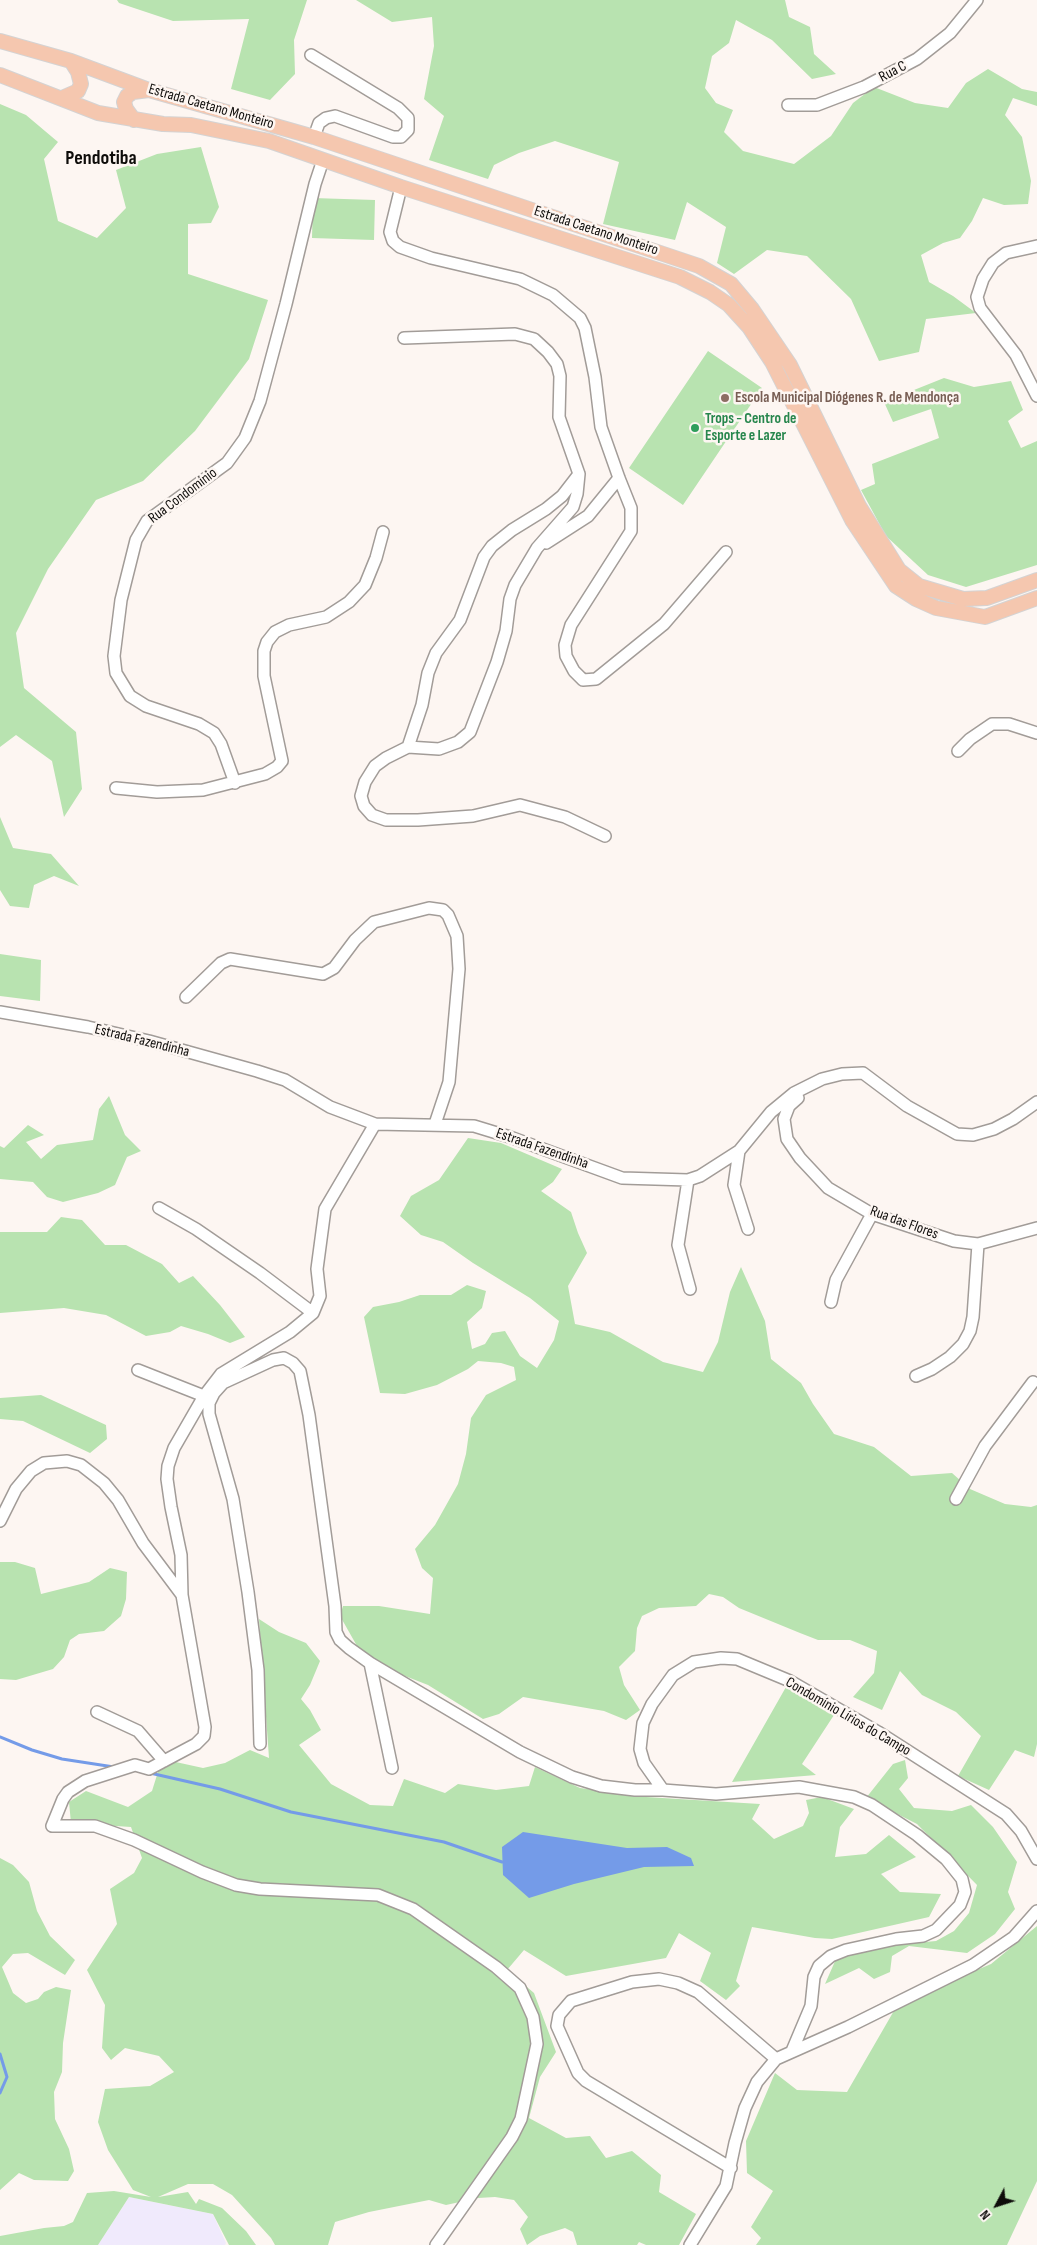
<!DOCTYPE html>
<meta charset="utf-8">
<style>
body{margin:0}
#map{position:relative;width:1037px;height:2245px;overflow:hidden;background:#fdf6f2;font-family:"Sofia Sans Condensed",sans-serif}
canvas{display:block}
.north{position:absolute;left:972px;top:2180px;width:50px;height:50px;-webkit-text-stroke:4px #fdf6f2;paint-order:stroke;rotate:230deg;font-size:14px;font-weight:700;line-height:20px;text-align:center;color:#0e0c0a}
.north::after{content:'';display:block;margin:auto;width:18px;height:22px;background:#0e0c0a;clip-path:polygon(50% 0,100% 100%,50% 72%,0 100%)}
</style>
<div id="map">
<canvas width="1037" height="2245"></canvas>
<div class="north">N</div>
</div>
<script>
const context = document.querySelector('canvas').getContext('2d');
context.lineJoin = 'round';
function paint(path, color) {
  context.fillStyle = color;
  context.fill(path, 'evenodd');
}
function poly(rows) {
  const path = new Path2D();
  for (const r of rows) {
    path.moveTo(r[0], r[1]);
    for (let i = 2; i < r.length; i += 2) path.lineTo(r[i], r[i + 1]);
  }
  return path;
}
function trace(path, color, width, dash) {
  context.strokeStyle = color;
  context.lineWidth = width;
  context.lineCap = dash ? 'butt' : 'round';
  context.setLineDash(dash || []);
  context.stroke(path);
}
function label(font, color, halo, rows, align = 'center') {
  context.font = font + ' "Sofia Sans Condensed",sans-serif';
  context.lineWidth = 5;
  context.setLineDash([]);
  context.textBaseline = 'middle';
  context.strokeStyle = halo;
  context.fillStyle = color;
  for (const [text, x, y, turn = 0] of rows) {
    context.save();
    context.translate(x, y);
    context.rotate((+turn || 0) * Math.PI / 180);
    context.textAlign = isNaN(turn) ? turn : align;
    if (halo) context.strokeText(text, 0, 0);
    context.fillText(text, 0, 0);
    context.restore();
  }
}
paint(poly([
 [129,2197,213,2214,226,2243,225,2245,98,2245]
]), '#f0eafc');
paint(poly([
 [117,0,307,0,294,40,295,74,270,100,231,89,249,19,173,21,119,3],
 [356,0,785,0,789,17,810,27,814,54,836,74,812,79,772,40,736,20,729,43,712,56,705,88,716,103,733,110,724,132,743,151,794,164,831,136,853,103,874,87,915,103,948,108,966,83,988,69,1022,89,1037,92,1037,106,1013,98,1005,115,1022,137,1031,181,1028,204,1004,205,983,198,972,221,960,238,943,243,921,255,929,282,953,296,976,313,926,319,919,352,879,361,851,299,807,256,767,250,734,274,717,263,726,227,687,202,675,240,603,224,619,162,555,141,519,153,494,165,488,179,429,160,444,116,424,99,434,46,432,17,392,22],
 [0,104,26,115,58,142,44,159,58,221,97,238,126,208,116,170,157,154,201,147,219,207,211,223,188,224,188,274,268,300,249,359,195,431,143,481,96,500,48,569,16,633,24,688,76,732,82,789,64,817,52,761,16,735,0,747],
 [313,198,375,200,374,240,312,238],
 [708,351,762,388,683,505,629,468],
 [944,378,974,387,1011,381,1023,410,1008,421,1021,448,1037,441,1037,565,966,587,928,575,886,536,861,490,875,484,872,464,939,438,931,409,893,422,884,402],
 [0,817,13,848,51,854,79,886,54,876,34,885,29,908,10,906,0,890],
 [0,954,41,960,40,1001,0,996],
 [109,1096,125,1135,141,1151,127,1157,115,1185,98,1193,63,1202,47,1197,33,1182,0,1179,0,1146,4,1148,28,1125,44,1135,26,1142,41,1159,57,1145,93,1140,99,1109],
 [468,1138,501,1143,562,1169,553,1182,541,1191,571,1212,578,1233,587,1253,568,1286,575,1324,610,1332,663,1362,703,1372,718,1342,730,1292,741,1267,765,1321,771,1359,801,1383,813,1404,834,1434,874,1447,911,1476,952,1473,970,1489,1005,1504,1031,1507,1037,1505,1037,1744,1034,1757,1015,1750,989,1790,958,1776,981,1736,956,1712,922,1695,900,1671,882,1710,853,1697,874,1673,877,1651,850,1640,818,1640,800,1633,739,1608,723,1597,709,1594,696,1606,659,1608,642,1616,637,1628,635,1651,619,1667,624,1685,640,1710,626,1720,604,1711,523,1697,499,1714,483,1719,428,1685,382,1667,357,1646,340,1616,343,1606,379,1606,430,1614,433,1578,422,1568,415,1549,435,1525,458,1484,466,1454,471,1418,486,1395,516,1380,514,1367,501,1363,478,1361,468,1369,437,1385,405,1394,380,1393,364,1317,373,1307,399,1302,420,1295,451,1295,467,1285,486,1291,482,1308,467,1322,472,1349,485,1344,492,1333,505,1331,520,1356,537,1368,554,1340,559,1321,530,1298,473,1263,443,1242,421,1235,400,1216,411,1196,439,1180],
 [61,1217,82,1220,105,1245,126,1245,162,1264,179,1283,193,1276,220,1305,245,1337,230,1343,208,1334,181,1326,170,1332,146,1336,106,1315,64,1308,0,1313,0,1232,47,1232],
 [41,1395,106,1425,107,1439,90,1453,23,1421,0,1419,0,1398],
 [0,1562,15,1562,35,1568,41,1594,89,1582,110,1568,127,1572,126,1599,121,1616,104,1631,79,1634,70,1640,64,1657,53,1669,16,1680,0,1679],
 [259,1619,279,1632,306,1643,320,1661,310,1685,301,1699,310,1710,321,1730,299,1745,331,1784,370,1805,393,1806,404,1779,445,1793,458,1784,496,1790,529,1786,535,1767,580,1788,646,1797,760,1804,752,1819,774,1839,803,1826,809,1813,806,1800,822,1797,854,1809,840,1827,835,1857,866,1854,889,1835,916,1857,881,1874,900,1892,941,1894,929,1917,832,1939,815,1938,752,1927,736,1981,740,1986,726,2000,700,1981,711,1953,679,1933,666,1958,566,1976,524,1950,507,1970,534,1993,556,2052,540,2077,529,2118,566,2138,590,2136,606,2158,632,2151,661,2175,659,2192,696,2214,679,2245,646,2245,639,2242,637,2245,577,2245,573,2232,565,2228,540,2236,527,2245,520,2229,528,2217,514,2200,495,2197,478,2198,446,2205,429,2200,369,2212,335,2222,328,2245,275,2245,271,2238,232,2195,213,2184,188,2184,158,2197,188,2192,196,2204,199,2199,222,2208,246,2231,256,2245,229,2245,213,2214,129,2197,98,2245,0,2245,0,2236,44,2228,64,2226,73,2222,87,2193,114,2191,151,2197,133,2190,108,2150,98,2122,105,2089,150,2086,174,2072,159,2056,125,2048,111,2060,102,2048,105,2005,87,1970,117,1924,110,1889,134,1873,142,1858,131,1827,71,1823,69,1802,86,1791,128,1807,152,1791,162,1759,203,1768,225,1763,250,1750,269,1758],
 [786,1687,834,1715,802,1764,816,1775,732,1782],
 [905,1760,908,1778,899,1789,914,1808,952,1811,971,1805,993,1827,1017,1862,1008,1892,1015,1909,995,1934,967,1953,909,1946,892,1956,890,1972,874,1979,859,1968,825,1984,836,1959,884,1946,936,1941,954,1931,969,1913,977,1885,917,1824,866,1798,893,1764],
 [0,1858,13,1865,29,1882,37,1911,50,1936,75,1960,65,1975,28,1953,13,1954,2,1967,13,1993,26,2003,38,1999,44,1992,56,1987,71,1990,63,2043,62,2072,54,2092,55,2119,69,2149,74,2171,68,2181,34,2180,19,2173,0,2190],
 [1037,1926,1037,2181,1007,2245,756,2245,761,2238,751,2227,773,2191,747,2173,746,2141,775,2073,797,2090,847,2092,895,2009,925,1992,991,1964]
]), '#b8e3b0');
paint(poly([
 [523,1832,627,1848,667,1847,691,1858,694,1866,644,1867,574,1884,529,1898,503,1875,502,1847]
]), '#749be8');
trace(poly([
 [0,1737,32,1750,62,1759,114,1767],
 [150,1773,220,1789,291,1812,444,1842,502,1862],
 [0,2054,7,2077,0,2093]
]), '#749be8', 3);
const minor = poly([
 [311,55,398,108,408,118,408,130,401,137,393,137,335,116,326,118,319,123,314,137],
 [788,105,817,105,864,87,917,59,950,33,977,0],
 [401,187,390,232,393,241,400,247,431,258,520,279,553,295,580,318,585,328,595,377,601,427,619,478,631,508,631,531,571,625,565,645,566,656,574,671,583,680,596,679,664,624,726,552],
 [1037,246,1006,253,993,263,983,279,977,297,980,308,1016,355,1037,396],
 [404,338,515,334,534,339,548,352,557,364,560,376,559,417,579,474,577,494,573,507,537,548,515,585,510,599,506,631,497,662,470,732,458,742,439,749,408,747,386,758,375,766,365,782,361,796,364,806,372,815,386,820,418,820,473,816,520,805,565,817,605,836],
 [546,543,588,516,619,478],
 [408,747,422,705,428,673,436,653,460,620,484,557,492,546,512,530,546,509,562,496,579,474],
 [958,751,970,739,992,724,1009,724,1037,733],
 [235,783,221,744,214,733,199,724,146,706,130,696,116,673,114,656,121,600,136,540,147,521,227,463,245,438,260,401,286,304,315,184,323,160],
 [116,788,157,792,203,790,265,774,277,767,282,761,264,676,264,651,267,642,275,632,289,625,326,617,349,602,365,585,376,558,383,532],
 [186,997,221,963,230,959,323,974,334,968,355,940,374,922,429,908,443,910,448,915,457,936,459,969,449,1082,435,1124],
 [0,1012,88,1027,149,1041,257,1071,285,1080,330,1107,375,1124,474,1126,510,1137,622,1178,688,1180,700,1176,739,1151,771,1112,794,1093,822,1079,842,1074,863,1073,907,1106,957,1134,973,1135,994,1129,1013,1119,1037,1102],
 [798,1098,789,1106,784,1119,787,1139,800,1158,828,1188,872,1214,954,1241,978,1244,1037,1228],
 [375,1124,325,1209,317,1269,320,1296,313,1313,290,1332,221,1374,204,1396,174,1448,168,1466,167,1479,171,1507,181,1555,182,1595,205,1727,204,1736,196,1744,149,1769,135,1765,85,1781,68,1792,63,1799,52,1826,95,1826,134,1840,202,1872,236,1885,260,1889,378,1895,413,1909,496,1967,520,1988,533,2017,537,2044,521,2119,512,2137,436,2245],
 [739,1151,734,1185,748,1229],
 [688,1180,678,1245,690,1289],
 [159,1208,196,1229,260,1273,313,1313],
 [831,1302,836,1280,872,1214],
 [138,1370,204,1396],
 [916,1376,932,1369,950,1357,963,1344,970,1331,973,1317,978,1244],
 [956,1499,985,1446,1033,1382],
 [0,1521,16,1489,31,1471,44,1463,67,1461,81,1465,104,1483,118,1500,143,1543,182,1595],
 [370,1663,392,1768],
 [97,1712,138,1731,164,1761],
 [260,1744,258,1670,248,1592,233,1499,209,1414,209,1403,214,1393,223,1383,273,1360,284,1358,293,1363,300,1371,309,1415,335,1606,336,1632,340,1640,349,1648,370,1663,520,1752,572,1777,601,1786,635,1790,663,1790,716,1794,799,1787,854,1797,872,1805,917,1835,946,1859,962,1879,965,1892,960,1905,936,1930,923,1936,896,1939,846,1950,831,1956,819,1966,814,1977,811,2006,792,2051],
 [663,1790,644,1763,640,1749,643,1723,652,1704,673,1675,694,1662,721,1658,737,1659,790,1681,878,1732,1006,1814,1021,1831,1037,1859],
 [731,2168,586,2081,578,2073,557,2026,559,2015,571,2001,632,1982,659,1979,678,1983,698,1992,776,2059],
 [690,2245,726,2186,735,2143,745,2108,757,2082,776,2059,848,2027,973,1965,1014,1937,1037,1911]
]);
const major = poly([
 [0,41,71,61,149,90,314,137,699,266,731,284,752,309,790,365,859,506,899,570,919,586,963,599,987,598,1037,580],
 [0,75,98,113,163,124,191,125,269,141,401,187,680,277,710,292,729,305,749,327,772,362,852,520,896,586,916,599,936,608,985,617,1037,598],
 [62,98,78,91,81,84,78,72,71,61],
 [134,120,126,109,124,102,127,96,133,92,149,90]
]);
trace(minor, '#a29c98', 14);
trace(major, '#d4d3d3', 16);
trace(minor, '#fff', 11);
trace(major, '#f5c7af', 14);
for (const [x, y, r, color] of [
 [725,398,5,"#8d6e63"],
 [695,428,5,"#2e9e5b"]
]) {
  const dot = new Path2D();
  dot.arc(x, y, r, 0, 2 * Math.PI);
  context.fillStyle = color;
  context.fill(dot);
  trace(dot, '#fdf6f2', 2);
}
label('15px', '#0e0c0a', '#fdf6f2', [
 ["Rua C",893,72,-28],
 ["Estrada Caetano Monteiro",211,107,16],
 ["Estrada Caetano Monteiro",596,231,18],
 ["Rua Condomínio",183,496,-37],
 ["Estrada Fazendinha",142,1041,14],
 ["Estrada Fazendinha",542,1149,19],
 ["Rua das Flores",904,1223,20],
 ["Condomínio Lírios do Campo",848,1717,30]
]);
label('bold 15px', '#785e54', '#fdf6f2', [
 ["Escola Municipal Diógenes R. de Mendonça",735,398]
], 'left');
label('bold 15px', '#27864d', '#fdf6f2', [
 ["Trops - Centro de",705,419],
 ["Esporte e Lazer",705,436]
], 'left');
label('bold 20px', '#0e0c0a', '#fdf6f2', [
 ["Pendotiba",101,159]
]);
</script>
